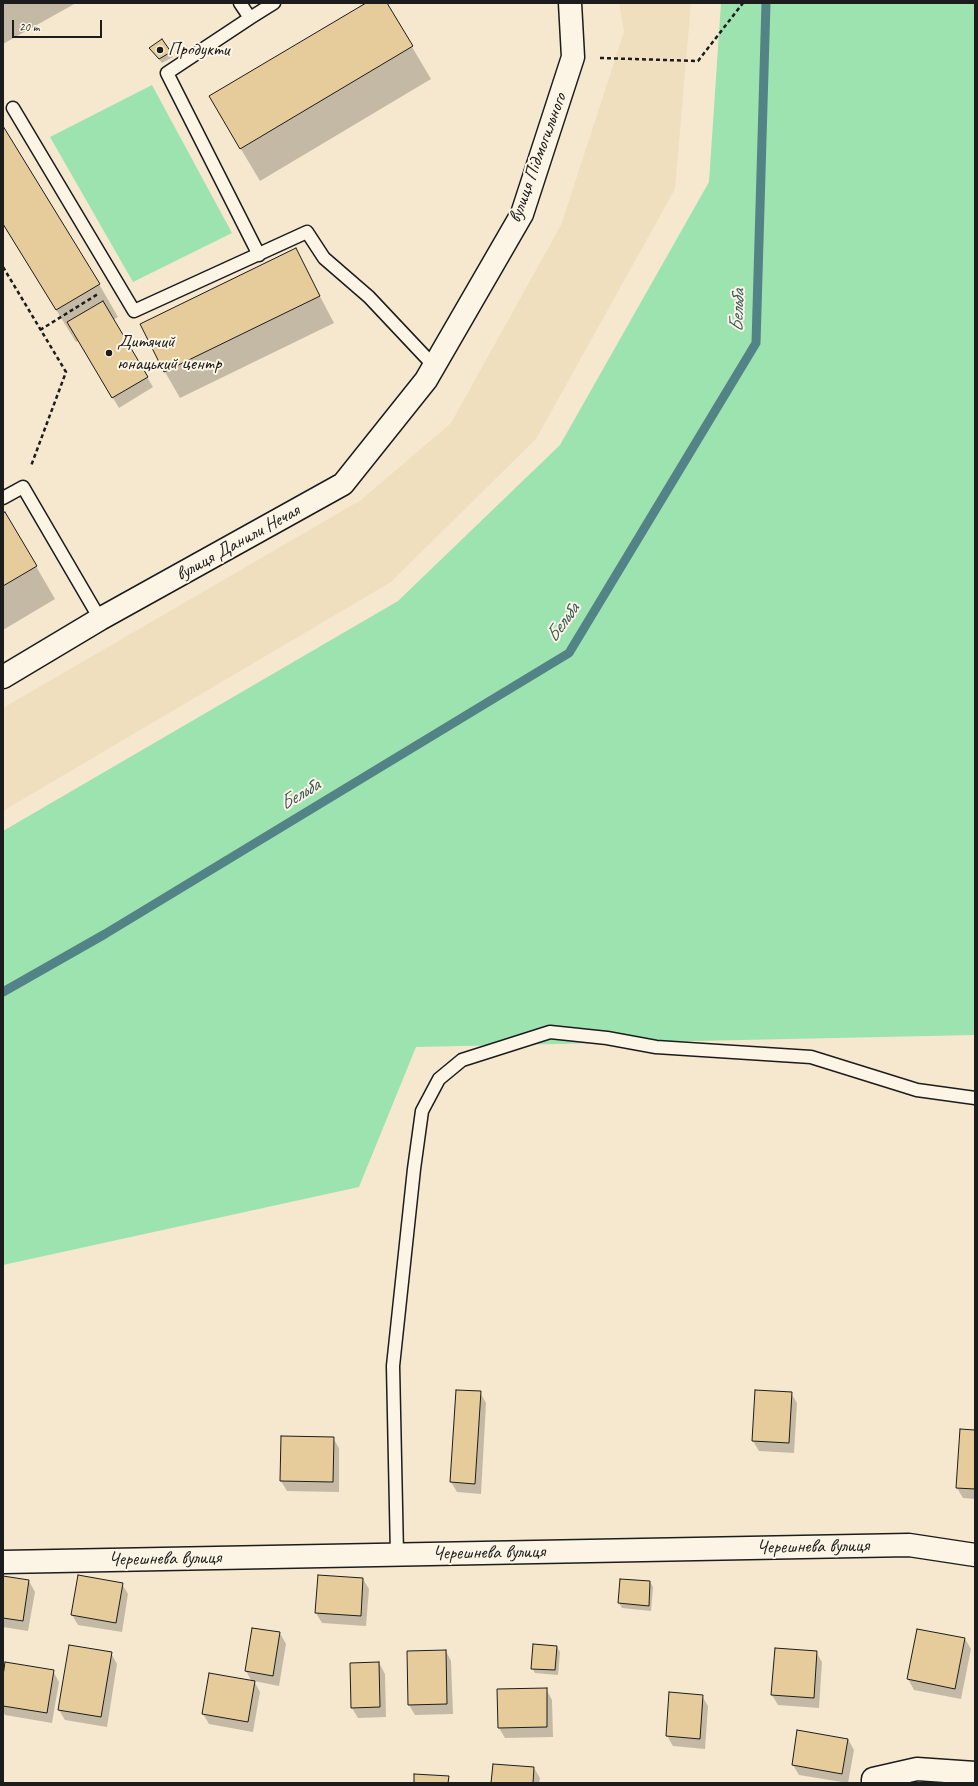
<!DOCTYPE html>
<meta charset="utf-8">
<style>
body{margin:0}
#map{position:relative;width:978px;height:1786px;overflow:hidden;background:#f5e8cf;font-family:Caveat,sans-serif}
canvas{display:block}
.frame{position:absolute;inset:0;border:4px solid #1c1c1c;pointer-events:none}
.scale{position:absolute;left:12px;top:20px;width:90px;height:18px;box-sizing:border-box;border:2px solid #1c1c1c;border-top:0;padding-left:5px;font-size:12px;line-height:14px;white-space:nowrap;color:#1c1c1c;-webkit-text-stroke:3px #fcf5e5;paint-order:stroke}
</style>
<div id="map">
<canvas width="978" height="1786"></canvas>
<div class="frame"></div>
<div class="scale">20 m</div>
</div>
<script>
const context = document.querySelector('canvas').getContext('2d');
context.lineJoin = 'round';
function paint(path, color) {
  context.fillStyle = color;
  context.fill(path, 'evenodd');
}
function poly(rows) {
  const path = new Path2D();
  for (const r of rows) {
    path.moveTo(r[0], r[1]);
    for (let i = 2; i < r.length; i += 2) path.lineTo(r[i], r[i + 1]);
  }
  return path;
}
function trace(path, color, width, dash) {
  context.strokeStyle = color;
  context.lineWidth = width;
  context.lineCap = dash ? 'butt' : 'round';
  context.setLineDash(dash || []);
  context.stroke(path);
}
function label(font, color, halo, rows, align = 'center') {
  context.font = font + ' Caveat,sans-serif';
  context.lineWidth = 4;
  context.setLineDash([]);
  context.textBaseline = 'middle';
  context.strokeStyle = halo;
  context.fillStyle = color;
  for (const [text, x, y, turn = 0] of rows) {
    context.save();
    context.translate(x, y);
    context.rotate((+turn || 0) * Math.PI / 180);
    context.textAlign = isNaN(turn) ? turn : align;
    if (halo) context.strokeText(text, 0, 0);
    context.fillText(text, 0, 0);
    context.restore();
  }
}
paint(poly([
 [619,3,691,3,675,189,536,439,391,582,3,811,3,708,361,500,451,423,561,225,624,32]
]), '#f0dfbf');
paint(poly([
 [721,3,975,3,975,1035,416,1047,359,1187,3,1265,3,831,398,601,560,445,709,182],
 [152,85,232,233,133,282,50,137]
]), '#9de3b0');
paint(poly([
 [3,3,76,3,3,44],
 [368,3,386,3,431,79,260,181,229,129],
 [162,40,173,57,162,63,154,53],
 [3,128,99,284,118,317,113,320,153,387,119,408,79,341,76,342,3,224],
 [295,249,334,323,180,398,165,372,141,325],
 [5,513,55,599,3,630,3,514],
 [480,1392,486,1403,481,1494,457,1492,451,1482],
 [791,1393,797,1403,794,1453,759,1451,753,1441],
 [975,1431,975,1499,963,1498,957,1488],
 [333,1438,339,1448,339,1492,287,1491,281,1481],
 [3,1577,29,1581,35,1592,28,1631,3,1627],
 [363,1579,369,1589,366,1626,322,1623,316,1613],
 [621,1580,650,1582,653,1587,651,1611,622,1608,619,1603],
 [122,1584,128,1594,122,1632,78,1625,72,1615],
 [917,1630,965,1639,971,1649,961,1699,914,1690,908,1679],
 [280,1633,286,1644,279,1686,254,1681,260,1692,253,1732,209,1724,203,1714,252,1682,246,1671],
 [557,1647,560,1652,558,1675,535,1673,532,1668],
 [446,1651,451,1661,453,1714,415,1715,409,1705],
 [816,1652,822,1662,819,1708,778,1705,772,1695],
 [111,1653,117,1664,107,1727,65,1720,59,1710],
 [379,1663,385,1674,386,1717,358,1718,352,1708,351,1664],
 [53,1671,59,1682,52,1723,5,1715,3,1711,3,1682],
 [546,1689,552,1700,553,1737,505,1738,499,1728],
 [669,1693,702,1696,708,1706,705,1749,673,1746,667,1736],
 [848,1739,854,1750,848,1783,799,1775,793,1765],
 [534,1768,540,1778,539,1783,492,1783]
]), '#0003');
trace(poly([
 [3,992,105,934,569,653,756,343,766,3]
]), '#528386', 9);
const building = poly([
 [366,3,387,3,413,46,240,149,209,96,366,3],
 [162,39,171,52,159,59,149,48,162,39],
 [3,126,100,284,56,310,3,224,3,126],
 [296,248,320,296,164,372,140,324,296,248],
 [103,301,148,377,112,398,67,322,103,301],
 [5,512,37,566,3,586,3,513,5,512],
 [456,1390,481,1391,475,1484,450,1482,456,1390],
 [755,1390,792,1392,789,1443,752,1441,755,1390],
 [960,1429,975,1430,975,1489,956,1488,960,1429],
 [281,1436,334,1437,333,1482,280,1481,281,1436],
 [78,1575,123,1583,116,1623,71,1615,78,1575],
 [318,1575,363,1578,361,1616,315,1613,318,1575],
 [3,1576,29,1580,23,1621,3,1618,3,1576],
 [620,1579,650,1581,649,1606,618,1603,620,1579],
 [252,1628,280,1632,273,1676,245,1671,252,1628],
 [917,1629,965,1638,955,1689,907,1679,917,1629],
 [533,1644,557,1646,555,1670,531,1669,533,1644],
 [69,1645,112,1652,101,1717,58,1710,69,1645],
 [775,1648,817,1651,814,1698,771,1695,775,1648],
 [446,1650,447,1704,408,1705,407,1651,446,1650],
 [5,1662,54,1670,47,1713,3,1706,3,1676,5,1662],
 [379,1662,380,1707,351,1708,350,1663,379,1662],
 [209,1673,255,1681,248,1722,202,1714,209,1673],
 [547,1688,547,1727,498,1728,497,1689,547,1688],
 [669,1692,703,1695,700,1739,666,1736,669,1692],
 [797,1730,848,1739,842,1774,792,1765,797,1730],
 [493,1764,534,1767,533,1783,491,1783,493,1764],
 [414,1774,449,1776,448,1783,414,1783,414,1774]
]);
paint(building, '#e6cb9b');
trace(building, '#1c1c1c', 1);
const lane = poly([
 [240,3,250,18,274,3],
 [250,18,167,73,259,255],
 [13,108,134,311,307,232,324,258,369,297,434,366],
 [3,498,23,487,100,619],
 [397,1555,393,1366,414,1169,422,1111,439,1079,462,1060,550,1032,607,1038,656,1047,811,1057,917,1090,975,1098]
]);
const street = poly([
 [3,677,100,619,343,484,426,380,522,214,573,57,570,3],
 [3,1562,909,1545,975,1555],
 [873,1783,873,1779,917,1769,975,1773]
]);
trace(lane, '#1c1c1c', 15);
trace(street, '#1c1c1c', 25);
trace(poly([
 [600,58,698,61,743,3],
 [3,267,66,372,31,466],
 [40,330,98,294]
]), '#1c1c1c', 2.5, [4, 3]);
trace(lane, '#fcf5e5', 12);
trace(street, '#fcf5e5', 22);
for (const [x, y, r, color] of [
 [160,50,4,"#1c1c1c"],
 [109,353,4,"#1c1c1c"]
]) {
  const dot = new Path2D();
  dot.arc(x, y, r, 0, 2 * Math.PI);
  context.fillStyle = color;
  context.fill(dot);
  trace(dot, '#fcf5e5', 1.5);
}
label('19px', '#1c1c1c', '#fcf5e5', [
 ["Продукти",168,50],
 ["Дитячий",117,342],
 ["юнацький центр",117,364]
], 'left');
label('19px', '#1c1c1c', '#fcf5e5', [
 ["вулиця Підмогильного",538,158,-70],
 ["вулиця Данили Нечая",238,543,-29],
 ["Черешнева вулиця",813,1547,-1],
 ["Черешнева вулиця",489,1553,-1],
 ["Черешнева вулиця",165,1559,-1]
]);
label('italic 20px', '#3c585a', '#fcf5e5', [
 ["Бельба",738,311,-88],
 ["Бельба",563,623,-54],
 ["Бельба",300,795,-31]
]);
</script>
